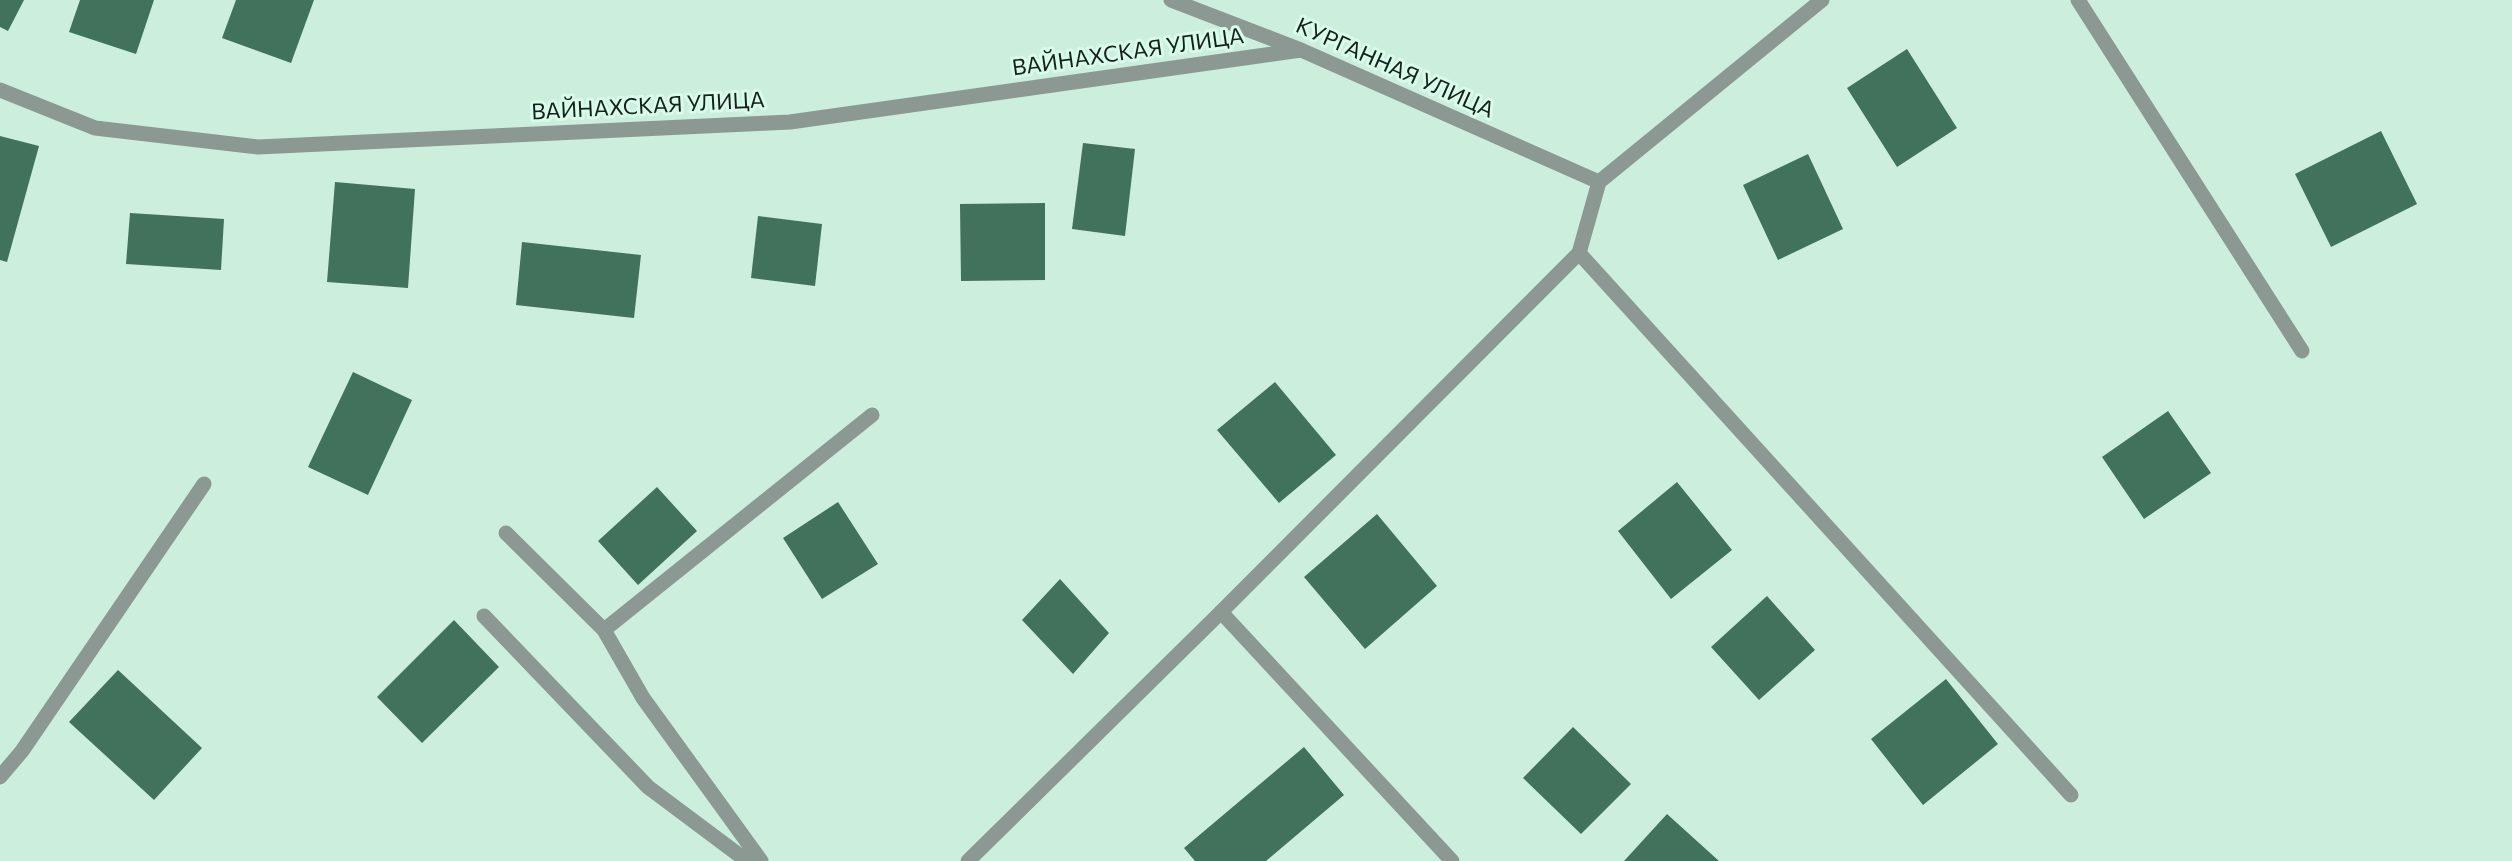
<!DOCTYPE html>
<meta charset="utf-8">
<style>
body{margin:0}
canvas{display:block;background:#cbeedd}
</style>
<canvas width="2512" height="861"></canvas>
<script>
const context = document.querySelector('canvas').getContext('2d');
context.lineJoin = 'round';
function paint(path, color) {
  context.fillStyle = color;
  context.fill(path, 'evenodd');
}
function poly(rows) {
  const path = new Path2D();
  for (const r of rows) {
    path.moveTo(r[0], r[1]);
    for (let i = 2; i < r.length; i += 2) path.lineTo(r[i], r[i + 1]);
  }
  return path;
}
function trace(path, color, width, dash) {
  context.strokeStyle = color;
  context.lineWidth = width;
  context.lineCap = dash ? 'butt' : 'round';
  context.setLineDash(dash || []);
  context.stroke(path);
}
function label(font, color, halo, rows, align = 'center') {
  context.font = font + ' Commissioner,sans-serif';
  context.lineWidth = 6;
  context.setLineDash([]);
  context.textBaseline = 'middle';
  context.strokeStyle = halo;
  context.fillStyle = color;
  for (const [text, x, y, turn = 0] of rows) {
    context.save();
    context.translate(x, y);
    context.rotate((+turn || 0) * Math.PI / 180);
    context.textAlign = isNaN(turn) ? turn : align;
    if (halo) context.strokeText(text, 0, 0);
    context.fillText(text, 0, 0);
    context.restore();
  }
}
paint(poly([
 [0,0,24,0,8,31,0,27],
 [80,0,154,0,136,54,69,32],
 [236,0,314,0,291,63,222,38],
 [1907,49,1957,128,1897,167,1847,88],
 [2381,131,2417,204,2331,247,2295,174],
 [0,136,39,146,7,262,0,260],
 [1083,143,1135,149,1125,236,1072,229],
 [1808,154,1843,229,1778,260,1743,185],
 [335,182,415,189,408,288,327,282],
 [1045,203,1045,280,961,281,960,204],
 [130,213,224,219,221,270,126,264],
 [758,216,822,224,815,286,751,278],
 [522,242,641,255,634,318,516,305],
 [353,372,412,400,368,495,308,467],
 [1275,382,1336,455,1279,503,1217,430],
 [2168,411,2211,473,2144,519,2102,457],
 [1677,482,1732,550,1671,599,1618,531],
 [657,487,697,531,638,585,598,541],
 [838,502,878,564,822,599,783,538],
 [1377,514,1437,586,1365,649,1304,577],
 [1060,579,1109,633,1073,674,1022,620],
 [1767,596,1815,650,1759,700,1711,647],
 [454,620,499,667,422,743,377,697],
 [118,670,202,748,154,800,69,722],
 [1946,679,1998,744,1923,805,1871,739],
 [1573,727,1631,784,1581,834,1523,778],
 [1304,747,1344,795,1266,861,1195,861,1184,848],
 [1667,814,1719,861,1624,861]
]), '#41725c');
trace(poly([
 [2078,0,2302,351],
 [1579,253,2071,795],
 [506,533,604,630,643,698,761,861],
 [1221,612,1452,861],
 [484,616,648,787,747,861],
 [604,630,872,415],
 [0,777,22,751,204,484]
]), '#8b9992', 15);
trace(poly([
 [1171,0,1301,50,1599,182],
 [0,90,95,128,258,147,790,122,1301,50],
 [968,861,1221,612,1579,253,1599,182,1822,0]
]), '#8b9992', 15);
label('22px', '#14211b', '#d8fbea', [
 ["ВАЙНАХСКАЯ УЛИЦА",1128,52,-8],
 ["КУРГАННАЯ УЛИЦА",1395,68,24],
 ["ВАЙНАХСКАЯ УЛИЦА",648,106,-3]
]);
</script>
